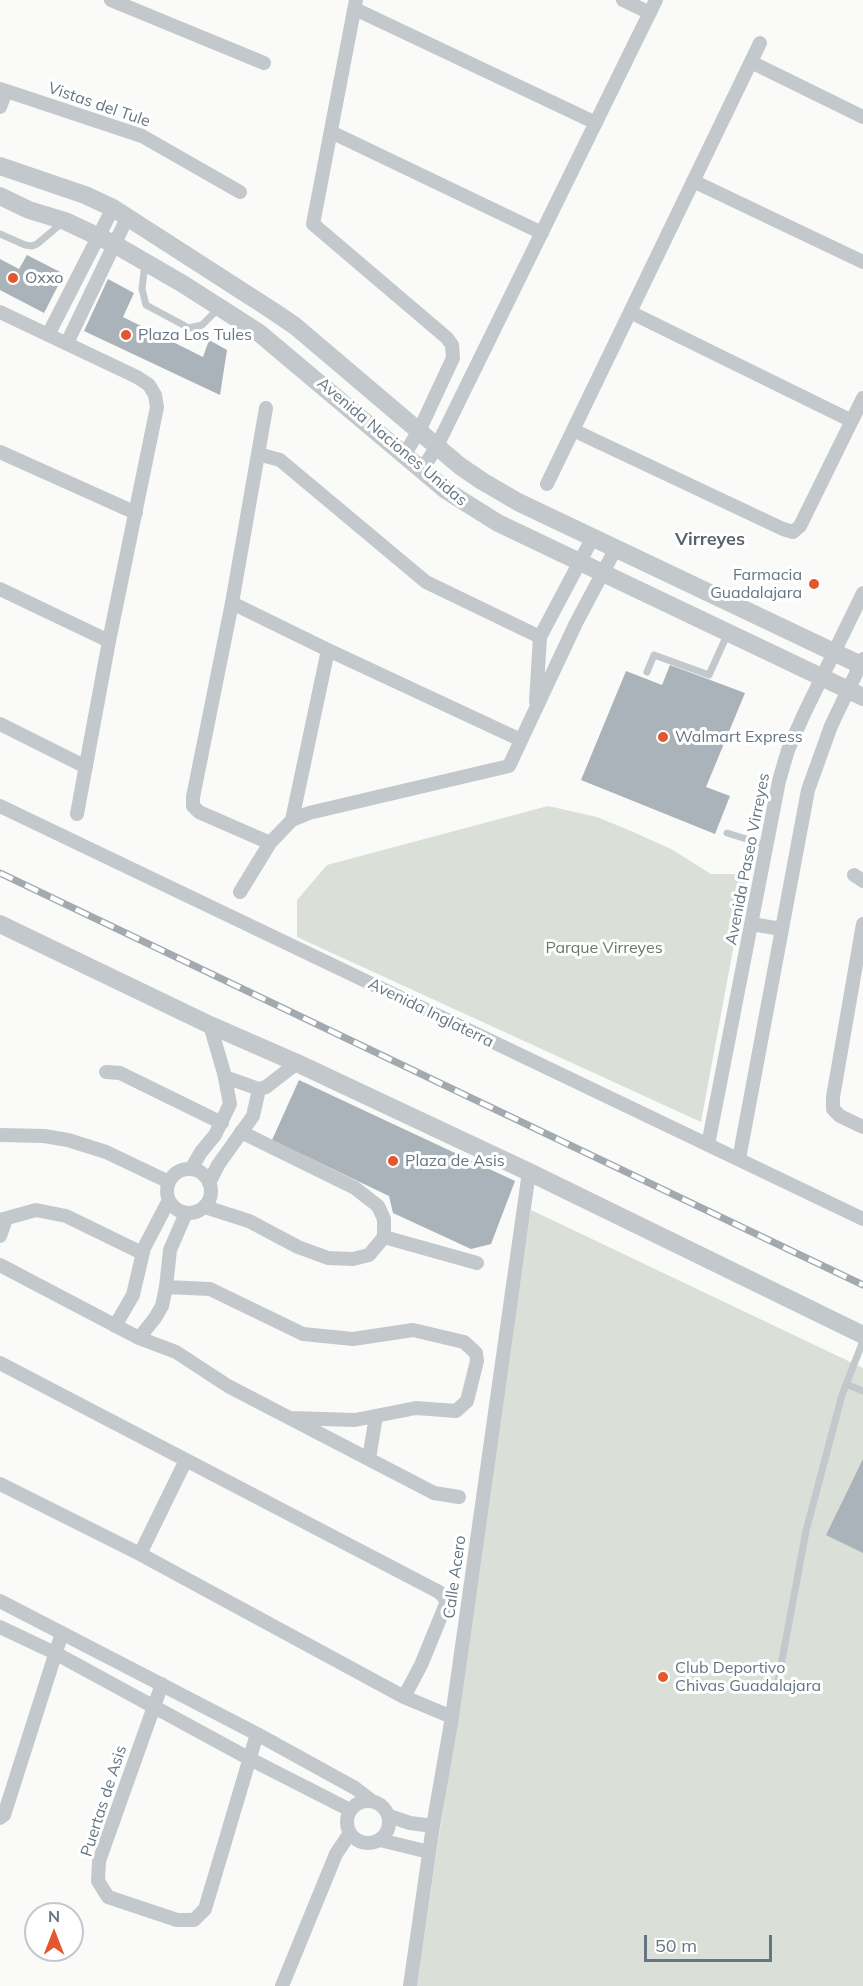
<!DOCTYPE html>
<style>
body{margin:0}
#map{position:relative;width:863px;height:1986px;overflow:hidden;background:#fafaf8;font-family:Mulish,sans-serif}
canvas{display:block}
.north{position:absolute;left:24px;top:1902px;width:60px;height:60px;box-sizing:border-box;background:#fff;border:2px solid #c1c8cd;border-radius:50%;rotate:0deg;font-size:16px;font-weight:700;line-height:24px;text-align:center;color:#657683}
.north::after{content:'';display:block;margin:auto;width:21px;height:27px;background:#e4572e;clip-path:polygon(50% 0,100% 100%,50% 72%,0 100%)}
.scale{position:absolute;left:644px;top:1935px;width:128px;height:27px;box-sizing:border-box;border:3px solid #657683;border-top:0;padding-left:8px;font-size:18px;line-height:21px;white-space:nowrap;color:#657683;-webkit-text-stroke:4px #fff;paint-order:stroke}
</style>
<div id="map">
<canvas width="863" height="1986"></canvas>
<div class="north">N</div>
<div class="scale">50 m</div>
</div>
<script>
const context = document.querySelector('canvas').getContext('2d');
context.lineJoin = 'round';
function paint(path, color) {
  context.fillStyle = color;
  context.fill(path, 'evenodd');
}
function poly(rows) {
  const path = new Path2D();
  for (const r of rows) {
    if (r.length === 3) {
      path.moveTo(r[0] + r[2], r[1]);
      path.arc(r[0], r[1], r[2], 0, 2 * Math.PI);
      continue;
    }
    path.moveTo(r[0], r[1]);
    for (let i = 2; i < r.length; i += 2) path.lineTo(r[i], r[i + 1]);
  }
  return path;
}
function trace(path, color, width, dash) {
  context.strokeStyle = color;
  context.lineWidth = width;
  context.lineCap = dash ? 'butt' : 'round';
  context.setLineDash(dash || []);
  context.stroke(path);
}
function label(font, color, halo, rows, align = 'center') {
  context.font = font + ' Mulish,sans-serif';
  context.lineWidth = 6;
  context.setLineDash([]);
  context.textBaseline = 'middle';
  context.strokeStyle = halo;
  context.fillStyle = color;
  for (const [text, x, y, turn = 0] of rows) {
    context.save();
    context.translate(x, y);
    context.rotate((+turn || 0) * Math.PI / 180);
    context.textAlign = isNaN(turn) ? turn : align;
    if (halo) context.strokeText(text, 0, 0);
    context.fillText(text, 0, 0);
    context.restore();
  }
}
paint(poly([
 [548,806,597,817,631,831,671,849,711,874,747,874,701,1122,297,937,297,900,327,865],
 [531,1210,863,1368,863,1986,417,1986]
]), '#dadfd7');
paint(poly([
 [27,255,64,274,44,313,0,290,0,259,19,269],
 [108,279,134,293,123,317,203,357,209,340,227,350,220,395,84,331],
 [670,665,745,693,706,787,730,796,715,834,581,780,626,671,662,685],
 [299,1080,515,1181,491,1244,471,1249,393,1213,389,1196,272,1140],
 [863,1459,863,1553,826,1535]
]), '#aab3b9');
trace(poly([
 [0,234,25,245,32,246,37,244,62,223],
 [145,264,142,289,146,305,189,328,202,325,219,308],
 [647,672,654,655,709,675,727,635],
 [727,833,766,845],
 [846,1384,863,1391],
 [777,1687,806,1531,842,1395,863,1341]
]), '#c3c8cc', 7);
trace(poly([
 [111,0,264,63],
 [356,0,313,224,447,338,452,345,453,358,419,431,404,455],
 [623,0,650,13],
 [355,9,596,123],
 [751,62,863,117],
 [0,89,142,136,240,192],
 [0,107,6,91],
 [331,132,542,233],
 [693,181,863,262],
 [0,312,137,377,149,385,155,395,157,407,109,641,77,814],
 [630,312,852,421],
 [48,335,113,208],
 [67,343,128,216],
 [266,408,232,603,193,797,193,806,199,812,270,843],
 [573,430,783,529,793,532,800,526,863,398],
 [0,452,136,513],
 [258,454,280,460,426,582,540,637],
 [422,470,437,446,656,0],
 [547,484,760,43],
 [0,589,109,641],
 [232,603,328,650,521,740],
 [536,702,540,637,593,537],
 [0,724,86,767],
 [0,806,863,1219],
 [292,820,328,650],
 [854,875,863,881],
 [240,892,270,843,292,820,309,813,509,766,576,623,616,548],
 [751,924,782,929],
 [863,924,833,1097,833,1109,840,1116,863,1127],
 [106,1072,120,1073,222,1123],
 [225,1077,259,1089],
 [0,1135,44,1136,68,1140,106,1152,169,1182],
 [708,1145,779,781,788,750,804,714,863,593],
 [739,1159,808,790,831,726,863,659],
 [191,1169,201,1152,215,1135,230,1104,224,1073,210,1025],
 [189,1191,22],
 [209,1183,218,1165,253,1116,259,1089,266,1087,297,1063],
 [205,1207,249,1221,298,1247,328,1258,353,1259,369,1255,384,1237,384,1219,378,1206,355,1188,241,1132],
 [0,1220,36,1210,66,1216,142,1253],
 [0,1236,6,1219],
 [384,1237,477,1263],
 [0,1265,139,1338,176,1352,228,1386,434,1493,459,1497],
 [166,1287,210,1289,303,1334,353,1339,413,1330,464,1342,476,1353,477,1361,467,1401,456,1411,416,1408,355,1420,290,1418],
 [115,1326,133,1295,144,1248,169,1200],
 [139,1338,155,1318,162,1306,166,1287,170,1250,186,1213],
 [0,1363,439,1592,445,1598,446,1604,421,1665,404,1697],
 [369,1459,376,1416],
 [0,1484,140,1554,404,1697,452,1717],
 [140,1554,186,1460],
 [0,1601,257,1734,355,1788,372,1801],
 [0,1627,55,1653,250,1759,350,1810],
 [162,1684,99,1861,98,1881,108,1897,177,1920,194,1920,205,1909,257,1734],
 [368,1822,21],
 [389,1816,410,1823,433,1826],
 [0,1818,4,1815,62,1633],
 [380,1840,429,1852],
 [282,1986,336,1854,350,1833],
 [410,1986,433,1826,452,1717,529,1172]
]), '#c3c8cc', 14);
trace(poly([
 [0,166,85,195,113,208,273,311,295,326,460,466,482,481,518,502,863,666],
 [0,196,29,210,65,221,114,244,183,284,258,332,447,491,498,523,863,697],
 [0,924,210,1025,297,1063,529,1172,863,1335]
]), '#c3c8cc', 18);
const rail = poly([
 [0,873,863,1285]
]);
trace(rail, '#a2aab0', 7);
trace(rail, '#fff', 4.5, [14]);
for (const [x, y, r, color] of [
 [13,278,6,"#e4572e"],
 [126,335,6,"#e4572e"],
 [814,584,6,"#e4572e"],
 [663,737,6,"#e4572e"],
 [393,1161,6,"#e4572e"],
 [663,1677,6,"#e4572e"]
]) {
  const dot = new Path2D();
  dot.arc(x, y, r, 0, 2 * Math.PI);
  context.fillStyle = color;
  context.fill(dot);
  trace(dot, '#fff', 2);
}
label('16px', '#657683', '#fff', [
 ["Vistas del Tule",99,105,19],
 ["Avenida Naciones Unidas",392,442,40],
 ["Avenida Paseo Virreyes",748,859,-79],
 ["Avenida Inglaterra",431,1013,26],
 ["Calle Acero",455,1577,-82],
 ["Puertas de Asis",104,1801,-72]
]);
label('16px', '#657683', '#fff', [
 ["Oxxo",25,278],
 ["Plaza Los Tules",138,335],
 ["Farmacia",802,575,"right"],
 ["Guadalajara",802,593,"right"],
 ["Walmart Express",675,737],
 ["Plaza de Asis",405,1161],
 ["Club Deportivo",675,1668],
 ["Chivas Guadalajara",675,1686]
], 'left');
label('16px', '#687a64', '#fff', [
 ["Parque Virreyes",604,948]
]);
label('bold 18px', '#57646e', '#fff', [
 ["Virreyes",710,540]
]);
</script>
